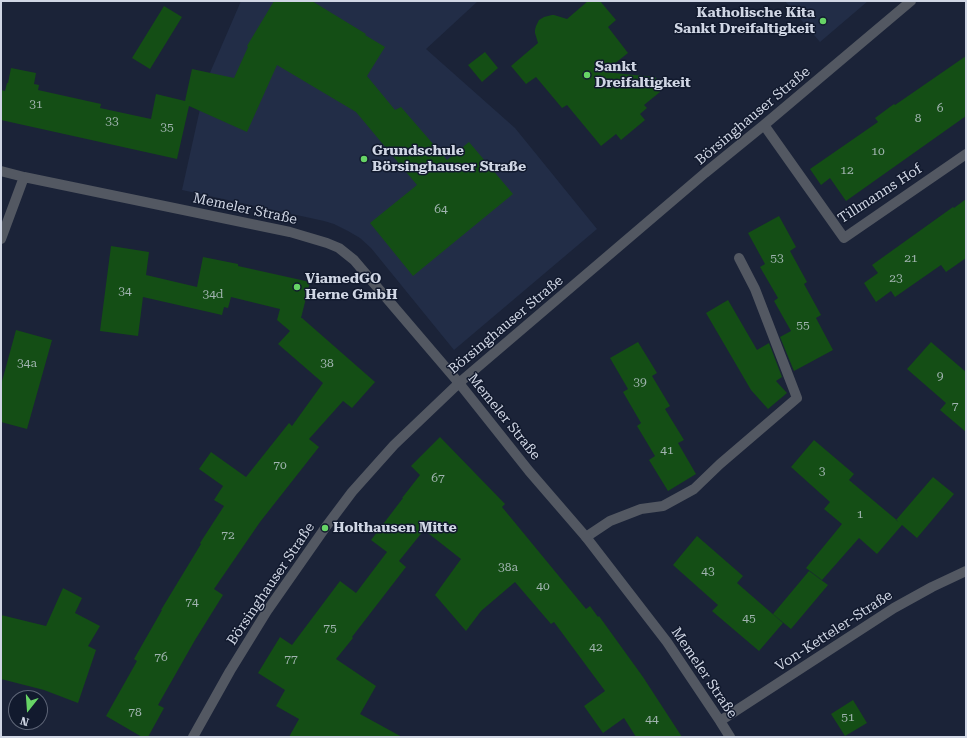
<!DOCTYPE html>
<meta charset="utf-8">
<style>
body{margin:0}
#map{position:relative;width:967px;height:738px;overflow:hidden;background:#1b2338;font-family:"Roboto Serif",serif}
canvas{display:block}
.frame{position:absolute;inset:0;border:2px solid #d0d6e4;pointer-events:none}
.north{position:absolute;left:8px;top:690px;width:40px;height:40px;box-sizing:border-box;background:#121a2e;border:1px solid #5e6577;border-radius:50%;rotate:197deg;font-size:11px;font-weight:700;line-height:16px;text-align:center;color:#d0d6e4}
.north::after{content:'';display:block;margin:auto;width:14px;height:18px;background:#67d466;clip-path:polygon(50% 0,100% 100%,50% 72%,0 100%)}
</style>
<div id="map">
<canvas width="967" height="738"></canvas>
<div class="frame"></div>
<div class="north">N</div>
</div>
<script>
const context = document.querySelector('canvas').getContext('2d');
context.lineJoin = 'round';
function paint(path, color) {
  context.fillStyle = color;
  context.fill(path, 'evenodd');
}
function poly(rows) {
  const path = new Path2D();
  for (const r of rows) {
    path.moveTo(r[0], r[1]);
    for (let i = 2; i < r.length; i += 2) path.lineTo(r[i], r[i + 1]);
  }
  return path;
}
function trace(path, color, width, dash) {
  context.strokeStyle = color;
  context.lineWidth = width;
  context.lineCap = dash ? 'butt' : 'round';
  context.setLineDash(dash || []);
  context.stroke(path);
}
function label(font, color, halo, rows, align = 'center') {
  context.font = font + ' "Roboto Serif",serif';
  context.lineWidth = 3;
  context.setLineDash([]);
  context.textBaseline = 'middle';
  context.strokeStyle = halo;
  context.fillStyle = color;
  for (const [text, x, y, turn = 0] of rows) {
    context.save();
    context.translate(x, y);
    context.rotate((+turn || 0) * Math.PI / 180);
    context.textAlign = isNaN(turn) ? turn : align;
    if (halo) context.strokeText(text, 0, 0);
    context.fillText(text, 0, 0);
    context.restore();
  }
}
paint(poly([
 [241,1,478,1,426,49,515,128,597,229,454,350,371,248,360,238,348,231,334,224,324,221,182,190,206,82],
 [785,1,868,1,820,42]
]), '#222d47');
paint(poly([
 [274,1,312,1,366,34,365,35,385,47,367,76,395,110,401,107,447,160,469,142,513,194,413,276,370,223,417,185,356,112,277,65,247,132,189,106,177,159,1,120,1,90,5,91,7,83,8,83,11,68,36,73,34,84,39,85,38,90,101,104,100,108,151,119,156,94,185,101,192,69,234,78,248,47,247,46],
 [588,1,600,1,616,20,608,27,628,53,604,72,655,77,660,83,660,92,644,105,647,108,640,114,645,120,621,140,616,134,601,146,567,105,562,108,536,77,526,84,511,66,538,43,535,33,535,30,536,26,539,20,544,17,552,15,554,15,567,19],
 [164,6,182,17,150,69,132,58],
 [485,52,498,68,482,82,468,65],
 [966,56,966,116,846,201,830,178,821,185,810,169,878,122,875,118,894,104,895,105],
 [966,199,966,258,946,272,941,265,895,297,891,291,876,302,864,283,878,273,872,265,953,207,954,208],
 [779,216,796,247,790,251,807,282,804,284,821,315,816,318,833,350,794,371,780,337,791,331,774,301,778,298,760,267,765,264,748,233],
 [111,246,149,252,146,275,197,287,203,257,238,264,238,266,310,282,301,318,302,318,375,382,352,408,343,401,309,439,319,447,260,522,214,589,223,595,195,640,158,705,164,708,148,737,142,737,106,716,137,661,134,659,162,610,161,610,201,544,200,543,224,506,214,500,223,486,199,469,211,452,246,477,289,423,292,426,323,383,278,344,290,331,277,320,280,309,231,297,228,308,224,307,222,315,143,297,138,336,100,331],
 [728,300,757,350,769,343,782,377,776,381,787,393,768,409,751,390,706,313],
 [16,330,52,340,27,429,1,422,1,385],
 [638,342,657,373,652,376,670,406,665,409,684,440,678,443,696,474,668,491,649,460,655,456,637,426,641,423,623,392,628,389,610,358],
 [931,342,966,372,966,432,940,410,946,403,907,369],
 [440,437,505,504,502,507,586,609,590,606,598,617,599,616,643,677,682,737,636,737,624,718,603,733,584,706,605,691,554,622,551,624,515,582,481,611,466,631,435,595,461,559,424,530,399,561,406,567,352,637,353,638,336,659,376,686,360,714,402,737,289,737,299,719,276,706,285,690,258,673,280,637,292,645,340,581,356,593,387,552,371,540,403,498,402,498,420,475,411,466],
 [814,440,854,474,849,480,899,522,896,520,933,477,954,494,917,538,902,525,877,554,859,538,822,580,806,568,842,524,824,509,830,502,791,467],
 [697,536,743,576,737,583,783,623,759,651,712,611,718,605,673,565],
 [809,571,828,585,791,629,773,614],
 [63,588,82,598,75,613,100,626,88,646,96,650,78,703,44,690,1,679,1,615,46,626],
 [853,700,867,723,845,736,831,714]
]), '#144e15');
trace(poly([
 [586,537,610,521,641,509,663,506,694,489,720,464,797,398,755,289,739,258]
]), '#535862', 10);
trace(poly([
 [764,125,844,238,966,154],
 [1,171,24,177,290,232,327,243,339,248,354,260,459,383,529,471,586,537,667,642,720,721,730,737],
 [1,239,24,177],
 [720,721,894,608,932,587,966,571],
 [193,737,230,671,267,611,325,528,352,492,394,445,459,383,705,173,764,125,911,1]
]), '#535862', 10);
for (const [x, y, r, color] of [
 [823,21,4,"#67d466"],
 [587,75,4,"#67d466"],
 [364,159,4,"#67d466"],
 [297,287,4,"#67d466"],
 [325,528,4,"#67d466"]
]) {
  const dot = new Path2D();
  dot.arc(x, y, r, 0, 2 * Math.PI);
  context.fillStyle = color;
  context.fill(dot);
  trace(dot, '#121a2e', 1.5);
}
label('12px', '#a1b4b0', null, [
 ["31",36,104],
 ["6",940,108],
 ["8",918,118],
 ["33",112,121],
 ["35",167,127],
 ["10",878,151],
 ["12",847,170],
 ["64",441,209],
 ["53",777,258],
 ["21",911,258],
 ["23",896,278],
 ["34",125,291],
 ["34d",213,294],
 ["55",803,325],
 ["34a",27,363],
 ["38",327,363],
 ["9",940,376],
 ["39",640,382],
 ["7",955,406],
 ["41",667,450],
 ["70",280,465],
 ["3",822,471],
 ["67",438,478],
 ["1",860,514],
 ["72",228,535],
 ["38a",508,567],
 ["43",708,571],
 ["40",543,586],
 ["74",192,602],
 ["45",749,618],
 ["75",330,628],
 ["42",596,647],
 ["76",161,657],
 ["77",291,659],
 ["78",135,712],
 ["51",848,717],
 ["44",652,719]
]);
label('bold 14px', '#d0d6e4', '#121a2e', [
 ["Katholische Kita",815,13,"right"],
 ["Sankt Dreifaltigkeit",815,29,"right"],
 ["Sankt",595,67],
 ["Dreifaltigkeit",595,83],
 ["Grundschule",372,151],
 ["Börsinghauser Straße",372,167],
 ["ViamedGO",305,279],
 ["Herne GmbH",305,295],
 ["Holthausen Mitte",333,528]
], 'left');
label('14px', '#d0d6e4', '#121a2e', [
 ["Börsinghauser Straße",753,116,-40],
 ["Tillmanns Hof",880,194,-33],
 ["Memeler Straße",245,209,12],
 ["Börsinghauser Straße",506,325,-40],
 ["Memeler Straße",504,417,51],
 ["Börsinghauser Straße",271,584,-56],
 ["Von-Ketteler-Straße",834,631,-33],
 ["Memeler Straße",704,673,56]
]);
</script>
